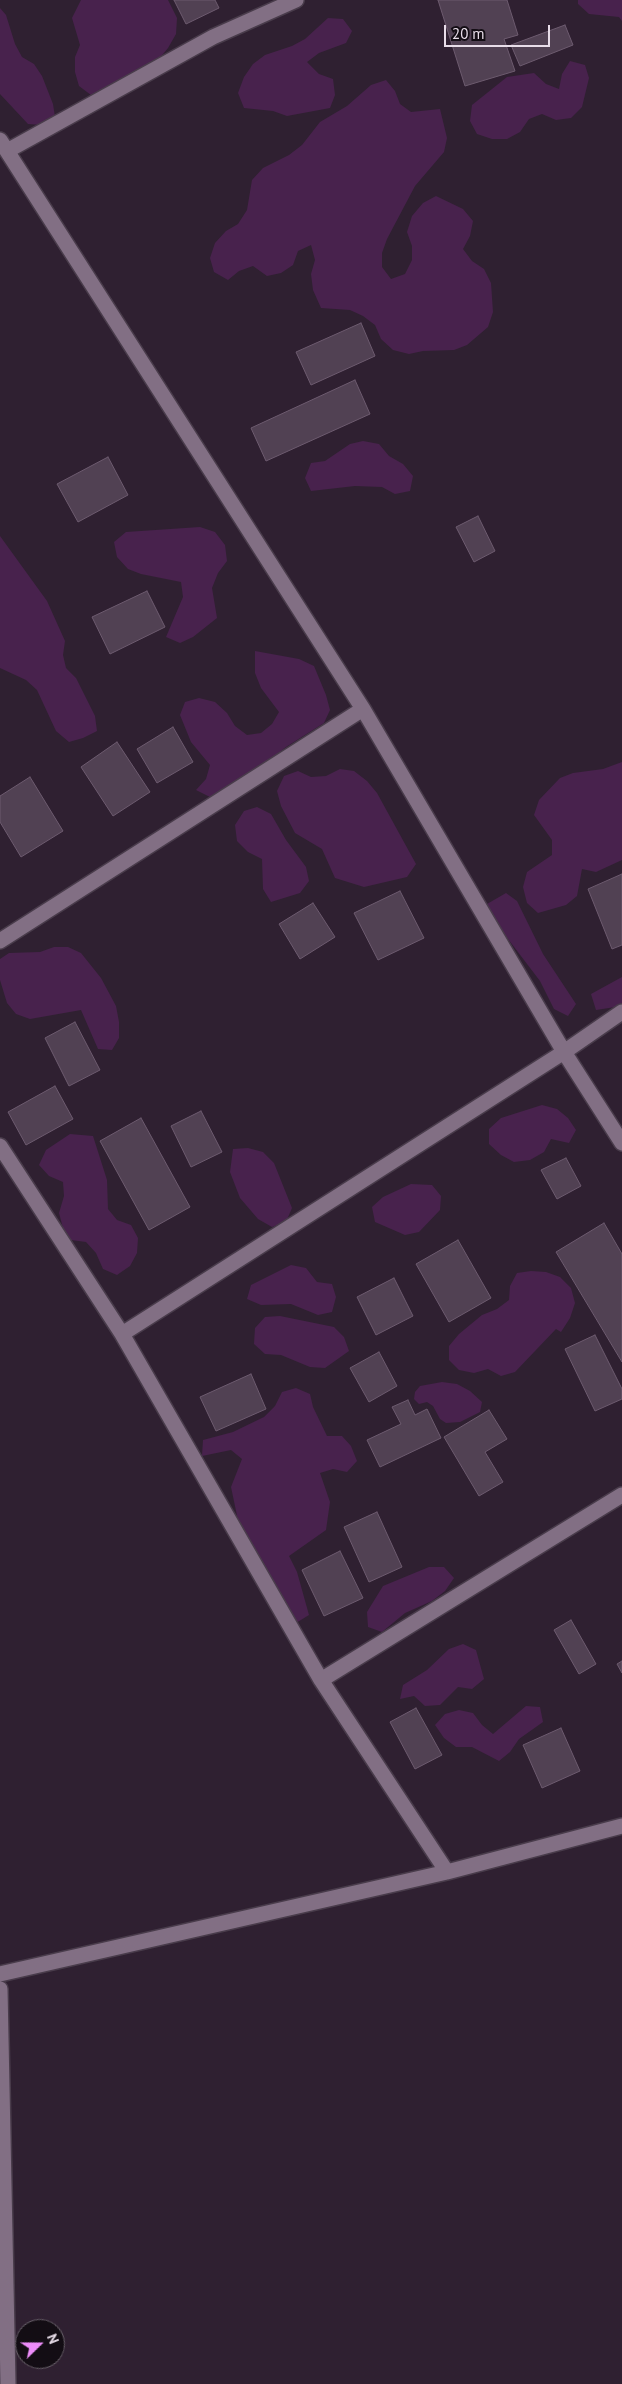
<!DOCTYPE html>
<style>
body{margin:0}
#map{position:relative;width:622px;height:2384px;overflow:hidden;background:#2f2031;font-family:"PT Sans",sans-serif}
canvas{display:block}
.north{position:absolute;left:15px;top:2319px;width:50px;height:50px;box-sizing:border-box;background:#130d14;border:1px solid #686069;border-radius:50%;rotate:68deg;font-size:14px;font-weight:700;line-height:20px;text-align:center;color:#e8dde9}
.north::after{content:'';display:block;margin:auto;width:18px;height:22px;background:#ed8cfa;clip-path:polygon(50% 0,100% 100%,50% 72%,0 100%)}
.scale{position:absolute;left:444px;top:25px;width:106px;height:22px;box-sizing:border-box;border:2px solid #e8dde9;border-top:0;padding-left:6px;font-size:15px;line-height:18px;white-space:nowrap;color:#e8dde9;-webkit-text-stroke:4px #130d14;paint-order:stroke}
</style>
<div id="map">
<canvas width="622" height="2384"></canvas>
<div class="north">N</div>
<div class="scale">20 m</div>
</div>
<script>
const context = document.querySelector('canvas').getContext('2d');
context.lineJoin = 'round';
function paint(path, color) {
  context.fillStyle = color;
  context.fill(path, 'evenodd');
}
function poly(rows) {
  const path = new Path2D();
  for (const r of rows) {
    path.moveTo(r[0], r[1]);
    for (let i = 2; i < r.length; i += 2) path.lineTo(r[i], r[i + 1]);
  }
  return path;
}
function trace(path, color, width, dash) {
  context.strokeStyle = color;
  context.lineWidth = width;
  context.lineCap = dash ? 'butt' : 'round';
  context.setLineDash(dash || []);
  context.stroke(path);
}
paint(poly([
 [81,0,168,0,177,18,176,34,168,48,158,60,120,84,91,95,79,86,75,72,75,57,80,45,72,18],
 [578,0,622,0,622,21,619,17,589,14,578,4],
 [0,8,6,15,15,44,22,57,34,64,42,76,53,104,55,117,42,125,28,124,0,94],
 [328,18,343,19,352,31,346,43,319,53,307,62,319,74,333,79,335,95,330,108,287,116,273,111,244,108,238,93,244,77,253,64,265,55,292,46,305,39],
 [570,61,585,65,589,78,582,107,571,118,556,120,542,114,529,119,520,132,507,139,492,139,477,134,470,121,472,105,507,77,534,73,546,84,559,89,562,74],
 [386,80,395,91,400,104,411,112,440,109,447,138,444,152,415,186,387,239,382,253,382,267,391,279,405,274,412,260,412,246,407,232,412,216,423,203,436,196,463,209,473,221,470,236,463,249,472,261,484,269,491,283,493,312,488,327,467,345,454,350,423,351,409,354,393,350,381,339,375,325,363,316,350,310,321,308,313,290,311,274,315,260,311,245,298,251,293,265,281,273,267,276,253,266,239,271,228,280,214,272,210,258,215,243,226,231,238,224,247,210,252,180,263,168,289,155,302,145,320,122,347,106,371,85],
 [363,441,379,444,389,456,403,464,413,476,410,491,395,494,382,487,355,486,311,491,305,478,311,463,325,461,350,444],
 [200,527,215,532,225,545,227,561,218,573,212,588,217,618,193,637,180,643,166,637,183,597,181,582,141,574,128,569,117,557,114,542,126,532],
 [0,536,47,601,65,641,63,655,66,668,76,678,95,716,97,731,83,738,69,742,56,731,37,690,26,680,0,668],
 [255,651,299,659,314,666,326,695,330,710,324,723,286,747,238,785,210,797,196,790,206,779,210,765,191,742,180,715,185,702,199,698,215,702,227,713,235,726,247,735,261,733,272,724,279,712,261,688,255,673],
 [622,762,622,860,596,872,582,869,577,896,566,905,538,913,527,903,523,887,527,872,552,855,552,840,534,815,539,800,560,778,573,773,603,769],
 [340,769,354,771,367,781,377,793,416,864,407,877,364,887,335,878,322,849,295,833,281,806,277,791,284,776,298,771,311,777,326,776],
 [257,807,271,814,286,840,306,867,309,881,300,893,271,902,263,889,262,859,248,852,237,841,235,825,244,811],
 [506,893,517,901,543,954,576,1004,568,1016,554,1009,540,981,492,918,487,904],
 [54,947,68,947,81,953,101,978,116,1006,119,1022,119,1038,112,1050,98,1049,81,1010,30,1019,16,1014,7,1003,0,980,0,959,9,953,40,952],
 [622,977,622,1006,596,1010,591,994],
 [542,1105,557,1109,568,1118,576,1130,569,1143,551,1139,544,1152,530,1160,514,1162,501,1155,489,1144,489,1129,501,1118],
 [70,1134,93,1136,107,1180,108,1209,117,1220,131,1225,138,1238,137,1253,130,1266,117,1275,103,1269,96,1253,86,1242,71,1240,63,1228,59,1213,64,1196,63,1182,49,1176,39,1165,46,1150],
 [248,1148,263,1152,274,1163,292,1208,286,1222,272,1227,258,1219,240,1198,230,1172,233,1149],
 [411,1184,432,1185,441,1196,440,1210,419,1232,405,1235,375,1222,372,1207,383,1197],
 [291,1265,306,1268,317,1282,332,1284,336,1297,332,1312,318,1315,291,1304,261,1305,247,1299,251,1285],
 [531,1271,546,1272,560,1277,571,1288,575,1303,570,1318,561,1332,556,1329,515,1372,501,1376,488,1369,474,1373,459,1370,449,1360,449,1346,459,1334,482,1315,497,1309,509,1300,510,1286,517,1273],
 [280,1316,334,1327,344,1337,349,1351,325,1368,310,1367,281,1355,265,1354,254,1344,255,1328,265,1317],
 [442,1382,457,1384,470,1391,482,1402,480,1412,460,1422,446,1423,440,1419,433,1406,427,1402,419,1404,414,1399,415,1392,420,1386],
 [296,1388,310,1394,313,1407,327,1436,342,1436,351,1446,357,1461,347,1472,333,1469,320,1473,330,1502,326,1530,289,1556,297,1572,309,1615,296,1623,239,1525,231,1487,242,1459,231,1450,202,1456,203,1440,233,1432,264,1417,275,1406,282,1392],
 [429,1567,444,1567,454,1578,445,1591,432,1601,405,1613,382,1632,368,1627,367,1612,383,1586],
 [463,1644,476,1650,484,1679,472,1689,458,1687,440,1705,425,1706,414,1696,400,1699,403,1685,427,1670,449,1649],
 [526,1706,540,1707,543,1722,519,1739,510,1752,499,1761,472,1747,456,1747,444,1738,435,1725,445,1714,459,1710,473,1713,482,1725,493,1734]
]), '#48224d');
const building = poly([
 [174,0,215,0,219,8,186,24,174,0],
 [438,0,507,0,518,35,504,39,515,71,465,86,438,0],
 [565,25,573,45,520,66,511,45,565,25],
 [361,323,375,356,311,385,296,352,361,323],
 [355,380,370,414,266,461,251,428,355,380],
 [108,457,128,495,78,522,57,484,108,457],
 [478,516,495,551,474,562,456,527,478,516],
 [147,591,165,627,110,654,92,617,147,591],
 [173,727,193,762,157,783,137,749,173,727],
 [117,742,150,792,113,816,81,767,117,742],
 [30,777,63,831,21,857,0,822,0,796,30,777],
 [622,874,622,945,612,949,588,889,622,874],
 [400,891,424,938,378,960,354,913,400,891],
 [313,903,335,937,300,959,279,924,313,903],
 [75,1022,100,1070,69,1086,45,1038,75,1022],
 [55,1086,73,1119,26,1145,8,1112,55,1086],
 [201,1111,222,1152,191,1167,171,1126,201,1111],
 [141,1118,190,1207,149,1230,100,1141,141,1118],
 [566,1158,581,1186,557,1199,541,1170,566,1158],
 [604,1223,622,1254,622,1362,556,1252,604,1223],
 [458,1240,491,1298,449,1322,416,1264,458,1240],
 [394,1278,413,1316,376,1335,357,1297,394,1278],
 [595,1335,622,1389,622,1399,595,1411,565,1349,595,1335],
 [379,1352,397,1386,369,1402,350,1368,379,1352],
 [251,1374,266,1409,216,1431,200,1397,251,1374],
 [408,1400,415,1415,427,1409,441,1438,380,1467,367,1440,401,1424,392,1407,408,1400],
 [489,1410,507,1439,485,1452,503,1482,479,1496,444,1437,489,1410],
 [377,1512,402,1567,369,1582,344,1527,377,1512],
 [340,1551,363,1598,324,1616,302,1570,340,1551],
 [571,1620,596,1664,579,1674,554,1630,571,1620],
 [622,1661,622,1673,617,1664,622,1661],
 [416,1708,442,1755,415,1769,390,1722,416,1708],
 [561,1728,580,1771,542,1788,523,1745,561,1728]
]);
paint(building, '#514153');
trace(building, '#6d5b6f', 1);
const minor = poly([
 [0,140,363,709,564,1052,622,1143],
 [7,151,213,37,296,0],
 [0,941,363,709],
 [0,1146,122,1334,321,1680,447,1872],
 [122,1334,564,1052,622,1012],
 [321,1680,622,1495],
 [0,1974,447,1872,622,1826],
 [0,1989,8,2384]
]);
trace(minor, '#493c4b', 18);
trace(minor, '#826f84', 15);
</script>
